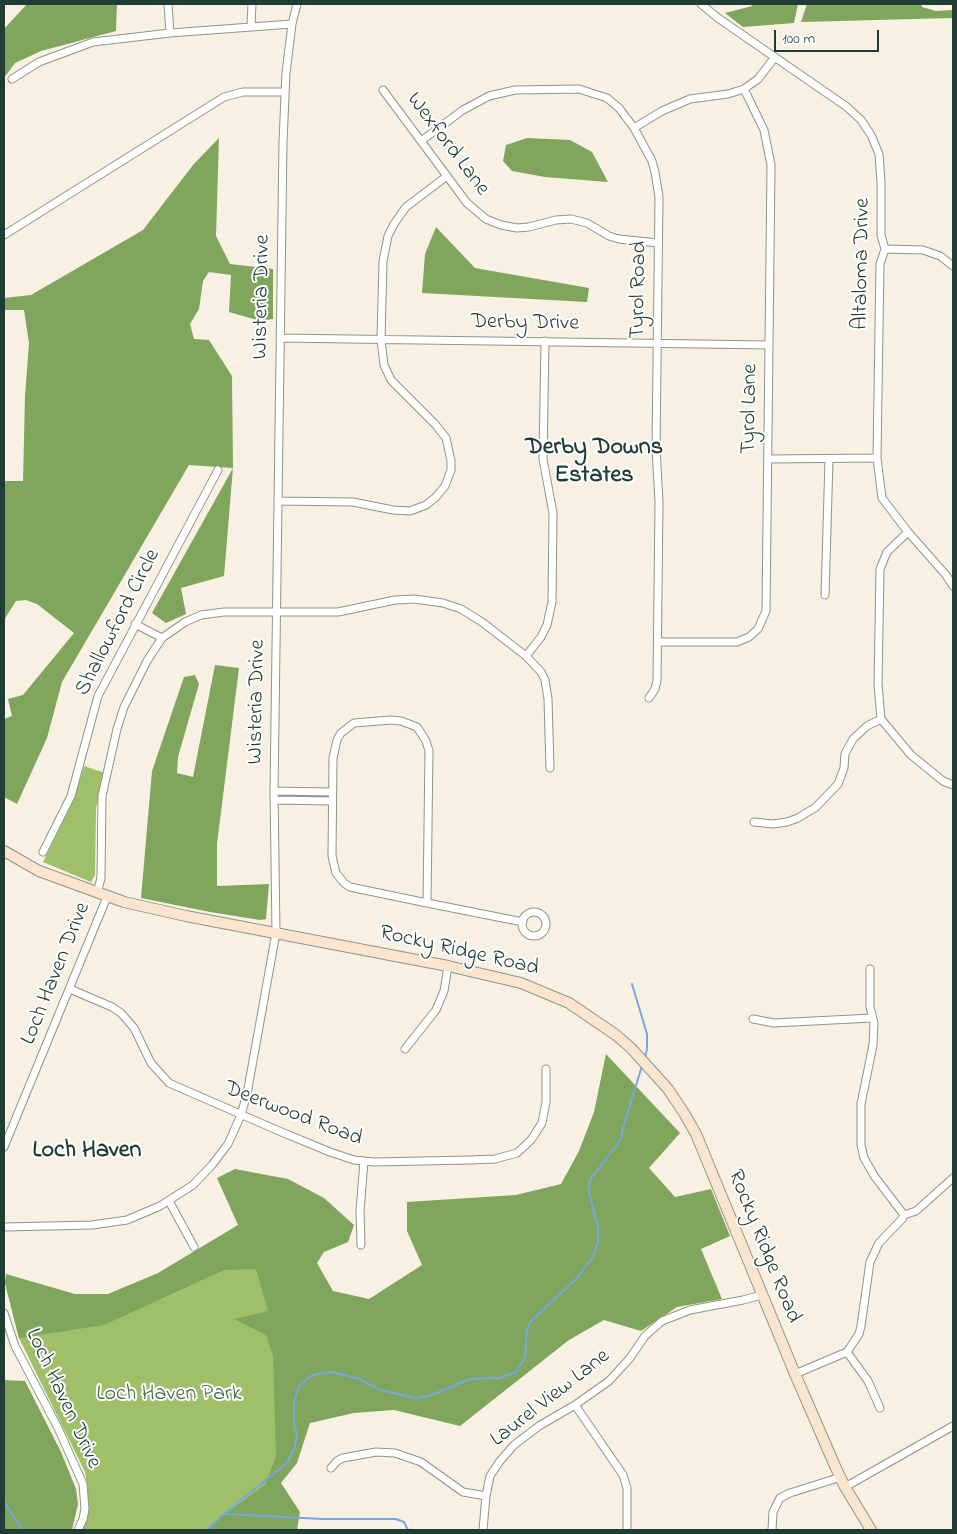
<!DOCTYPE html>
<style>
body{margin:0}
#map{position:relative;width:957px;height:1534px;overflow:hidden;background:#f8f0e2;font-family:"Indie Flower",sans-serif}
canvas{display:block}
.frame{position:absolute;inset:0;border:5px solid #1f3d34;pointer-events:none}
.scale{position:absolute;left:774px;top:30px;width:105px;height:22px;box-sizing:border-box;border:2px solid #1f3d34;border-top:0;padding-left:6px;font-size:15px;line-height:18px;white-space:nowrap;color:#1f3d34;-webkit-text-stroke:4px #fff;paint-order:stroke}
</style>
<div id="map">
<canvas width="957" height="1534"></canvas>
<div class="frame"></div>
<div class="scale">100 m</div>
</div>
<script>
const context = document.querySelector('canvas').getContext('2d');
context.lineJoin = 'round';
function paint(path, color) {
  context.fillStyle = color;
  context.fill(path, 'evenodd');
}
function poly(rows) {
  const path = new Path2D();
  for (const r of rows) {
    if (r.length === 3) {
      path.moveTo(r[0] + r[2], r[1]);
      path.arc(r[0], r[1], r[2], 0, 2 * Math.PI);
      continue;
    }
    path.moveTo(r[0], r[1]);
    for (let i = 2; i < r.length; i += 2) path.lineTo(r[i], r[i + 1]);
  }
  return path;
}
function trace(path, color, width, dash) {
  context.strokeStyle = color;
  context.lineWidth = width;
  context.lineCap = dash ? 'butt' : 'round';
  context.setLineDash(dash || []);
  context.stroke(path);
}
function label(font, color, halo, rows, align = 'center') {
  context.font = font + ' "Indie Flower",sans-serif';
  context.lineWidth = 4;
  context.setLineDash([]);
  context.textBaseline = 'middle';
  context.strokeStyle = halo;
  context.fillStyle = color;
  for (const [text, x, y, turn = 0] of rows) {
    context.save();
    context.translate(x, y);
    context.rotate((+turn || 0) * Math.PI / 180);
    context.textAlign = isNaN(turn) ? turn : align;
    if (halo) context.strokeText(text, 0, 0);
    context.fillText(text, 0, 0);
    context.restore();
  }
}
paint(poly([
 [84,766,105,773,96,808,95,875,91,882,43,862,74,799],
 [252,1242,278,1333,276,1455,265,1484,204,1530,82,1530,87,1515,88,1491,85,1472,19,1338,5,1283,95,1303]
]), '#9fbf68');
paint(poly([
 [27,4,117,4,116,31,41,51,15,63,4,78,4,29],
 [753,4,798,4,794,23,743,27,725,13,752,6],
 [807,4,921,4,922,7,936,11,953,10,953,18,801,22],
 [219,138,216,236,230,264,273,269,273,319,260,321,229,312,231,275,209,272,203,281,199,309,190,324,194,339,209,340,232,376,233,467,224,576,181,588,186,614,166,623,152,613,233,468,189,465,62,682,47,738,17,804,4,797,4,719,12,716,8,699,23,695,74,633,37,604,26,600,16,601,4,620,4,481,23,481,25,396,29,343,24,310,4,310,4,298,31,295,143,230,193,165],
 [527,138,570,140,592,152,608,182,545,177,512,171,503,161,506,145],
 [436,227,475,268,589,288,587,302,422,293,425,254],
 [215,665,239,668,217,844,217,886,269,884,266,919,260,920,210,912,141,898,152,771,184,677,195,675,199,684,178,757,177,773,193,777],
 [606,1054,680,1133,649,1168,675,1197,711,1189,730,1236,701,1249,722,1299,677,1307,641,1331,604,1320,569,1340,460,1426,394,1410,354,1413,310,1423,297,1463,281,1483,300,1512,297,1530,204,1530,265,1484,276,1455,273,1356,266,1335,234,1319,268,1311,256,1269,224,1270,104,1325,19,1338,5,1283,6,1274,75,1294,108,1294,158,1273,238,1225,217,1178,235,1169,288,1179,324,1198,354,1225,348,1242,324,1252,317,1263,333,1291,369,1299,422,1265,407,1231,407,1202,516,1195,561,1184,579,1151,594,1112],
 [4,1380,25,1381,61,1452,76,1489,78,1504,72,1530,4,1530]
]), '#7fa65c');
trace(poly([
 [632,984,647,1034,647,1049,645,1057],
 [4,1501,22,1530],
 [226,1514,323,1519,396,1519,404,1522,408,1530],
 [207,1530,224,1514,287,1463,295,1447,297,1434,294,1423,294,1403,299,1386,312,1375,333,1372,359,1379,380,1390,416,1398,429,1396,470,1379,500,1378,516,1372,525,1357,527,1331,530,1322,576,1279,592,1258,598,1243,598,1227,588,1188,590,1180,621,1139,623,1128,642,1066]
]), '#76a7e1', 2);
const street = poly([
 [168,4,170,33],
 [701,4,718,18,847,107,861,120,871,135,879,154,881,182,881,235,885,249,880,264,877,458,882,498,908,532,946,575,953,586],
 [251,26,252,4],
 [12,79,39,62,93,42,170,33,292,24],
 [383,90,467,203,486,219,501,225,517,228,529,227,556,220,571,219,587,223,609,236,619,239,658,243],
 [634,128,662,111,690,99,728,94,744,89,758,79,775,57],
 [421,141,463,110,489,96,515,90,579,89,607,98,619,108,634,128,652,161,655,172,659,197,656,448,659,502,657,681,655,689,649,698],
 [4,235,224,97,243,92,285,92],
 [885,249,923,250,940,256,953,266],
 [280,338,769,345],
 [768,459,877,458],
 [278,501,353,502,393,510,410,511,426,505,436,497,445,486,451,470,451,461,446,438,435,424,391,380,384,365,381,340,383,261,388,236,394,224,406,207,447,176],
 [908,532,887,552,880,569,878,684,881,719,911,755,943,781,953,785],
 [825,595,829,460],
 [135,624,162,638],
 [658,642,737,642,749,637,758,629,766,611,771,165,764,130,744,89],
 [526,656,541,637,547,625,552,602,553,513,543,459,545,341],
 [391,720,401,721,417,727,426,741,429,751,427,903,350,887,344,883,336,873,332,856,333,758,337,740,341,733,354,723,391,720],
 [274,791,332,792],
 [274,800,332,801],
 [754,822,773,824,787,822,798,818,816,807,838,784,844,768,845,754,853,739,867,726,881,719],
 [43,852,71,796,98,696,218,470],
 [97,893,101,878,102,796,117,729,124,707,147,661,162,638,185,622,201,615,224,612,338,612,395,600,414,599,443,603,461,609,482,622,526,656,541,672,545,680,548,699,550,768],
 [427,903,523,922],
 [534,924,12],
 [870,969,870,1007,874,1023,873,1045,861,1104,861,1145,864,1158,875,1177,904,1215],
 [70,989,112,1007,121,1013,134,1028,151,1063,169,1083,279,1131,330,1152,354,1160,374,1162,470,1160,495,1159,517,1153,531,1140,542,1123,546,1102,546,1069],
 [753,1019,774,1023,872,1018],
 [405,1049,436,1010,444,991,448,966],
 [4,1147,107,897],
 [169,1201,194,1247],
 [4,1227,92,1225,127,1220,160,1206,193,1185,212,1165,228,1144,241,1115,247,1094,276,933,274,791,283,142,286,73,292,24,297,4],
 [361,1245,360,1211,364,1161],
 [4,1313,15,1346,58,1428,83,1484,85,1509,83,1519,78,1530],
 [847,1352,868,1381,880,1408],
 [795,1374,847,1352,859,1334,861,1326,870,1262,879,1243,902,1219,904,1215,916,1211,953,1178],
 [575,1405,623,1475,627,1488,627,1530],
 [331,1468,337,1461,343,1458,376,1452,395,1453,421,1462,463,1492,486,1496],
 [845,1487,953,1426],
 [483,1530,486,1496,490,1476,500,1461,514,1445,539,1426,575,1405,609,1381,630,1358,645,1336,662,1321,690,1310,743,1300,762,1295],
 [772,1530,773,1512,780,1498,790,1493,841,1477]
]);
const secondary = poly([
 [4,851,39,871,124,902,186,916,448,966,521,983,569,1003,616,1035,631,1048,668,1089,684,1113,696,1134,795,1374,835,1466,845,1487,871,1530]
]);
trace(street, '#8c968b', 9);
trace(secondary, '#8c968b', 12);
trace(street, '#fff', 7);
trace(secondary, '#fce5cf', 10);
label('22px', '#1f3d34', '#fff', [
 ["Wexford Lane",447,145,53],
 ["Altaloma Drive",863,264,-89],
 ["Tyrol Road",640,290,-89],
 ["Wisteria Drive",263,297,-89],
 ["Derby Drive",525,324,1],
 ["Tyrol Lane",751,409,-89],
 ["Shallowford Circle",119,623,-63],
 ["Wisteria Drive",258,702,-89],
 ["Rocky Ridge Road",459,952,13],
 ["Loch Haven Drive",57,974,-68],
 ["Deerwood Road",293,1115,21],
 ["Rocky Ridge Road",763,1247,68],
 ["Loch Haven Drive",62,1399,65],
 ["Laurel View Lane",551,1399,-38]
]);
label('22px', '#456444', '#fff', [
 ["Loch Haven Park",169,1395]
]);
label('bold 24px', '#1f3d34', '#fff', [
 ["Derby Downs",594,449],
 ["Estates",594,477],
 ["Loch Haven",87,1152]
]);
</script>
